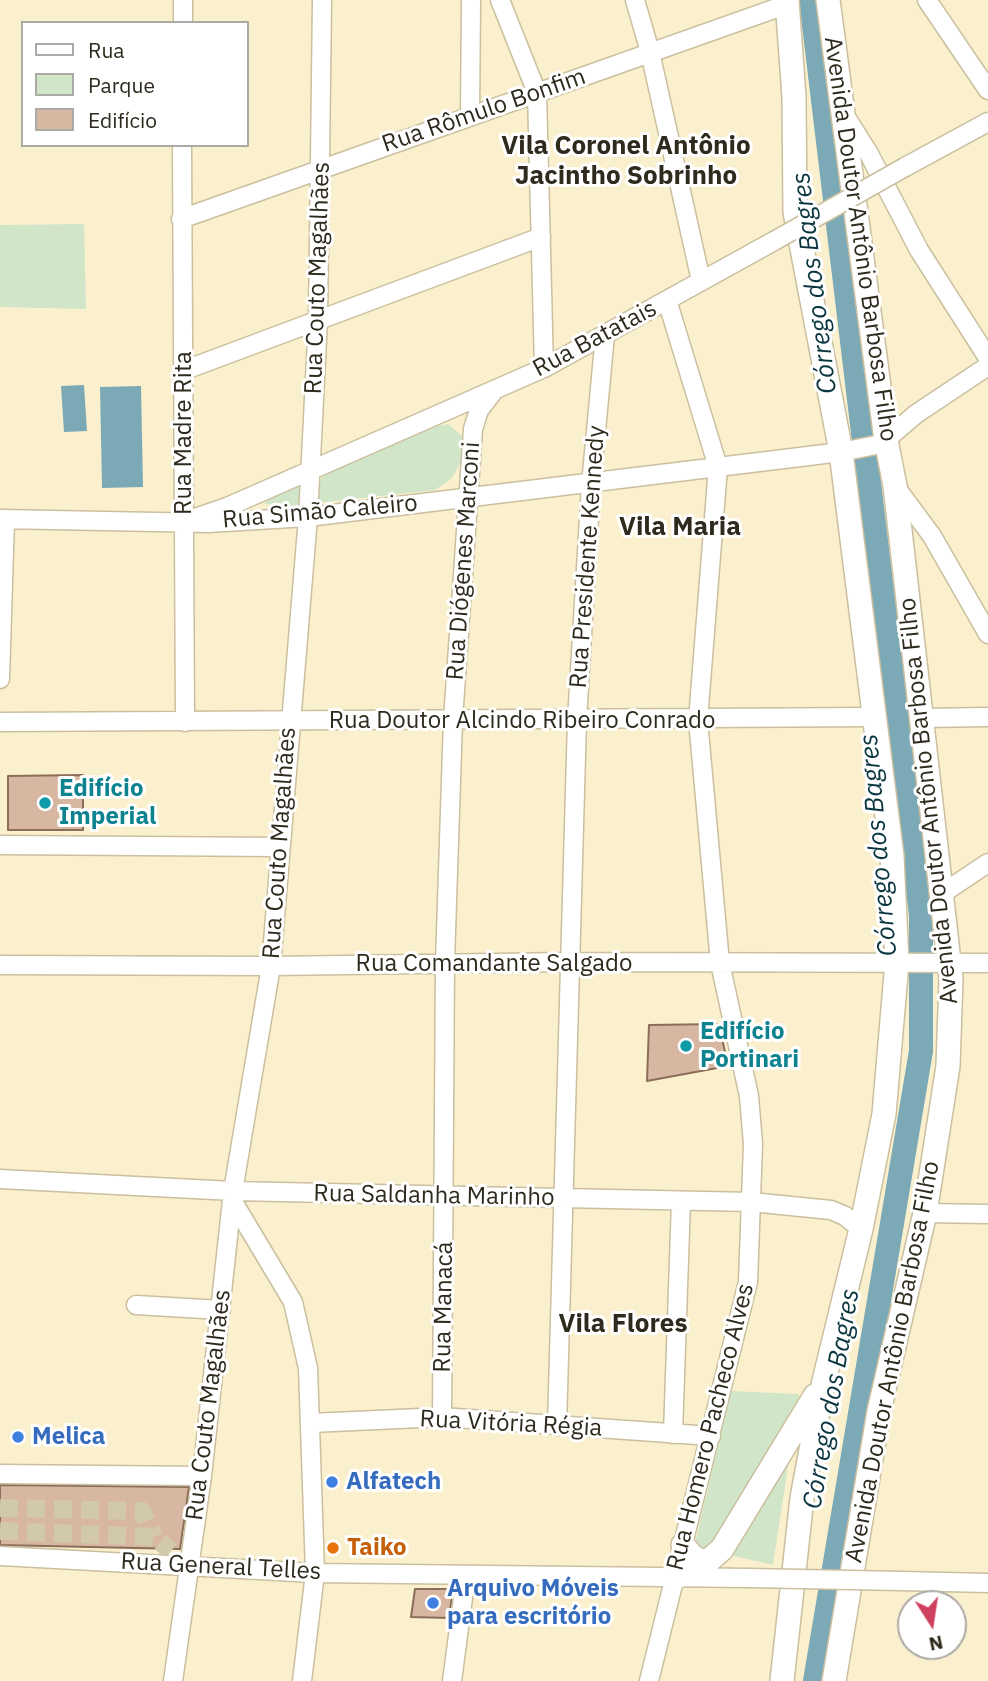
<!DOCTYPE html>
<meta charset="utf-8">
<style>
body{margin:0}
#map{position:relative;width:988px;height:1681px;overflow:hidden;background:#fbf0cd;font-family:"IBM Plex Sans",sans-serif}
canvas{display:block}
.legend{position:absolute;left:21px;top:21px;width:228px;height:126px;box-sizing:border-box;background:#fff;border:2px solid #abaaa5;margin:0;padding:9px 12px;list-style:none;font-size:21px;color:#2e2a1d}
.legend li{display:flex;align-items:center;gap:14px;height:35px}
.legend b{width:35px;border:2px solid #abaaa5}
.north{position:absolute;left:897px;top:1590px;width:70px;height:70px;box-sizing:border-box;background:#fff;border:2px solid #abaaa5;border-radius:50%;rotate:168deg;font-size:19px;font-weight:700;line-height:28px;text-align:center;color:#2e2a1d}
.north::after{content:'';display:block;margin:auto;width:24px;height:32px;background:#d0405f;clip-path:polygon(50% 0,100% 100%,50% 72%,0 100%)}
</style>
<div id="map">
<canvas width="988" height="1681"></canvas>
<ul class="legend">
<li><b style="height:9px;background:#fff"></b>Rua</li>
<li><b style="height:19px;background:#d1e6c9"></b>Parque</li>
<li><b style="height:19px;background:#d7b7a2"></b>Edifício</li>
</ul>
<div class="north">N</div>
</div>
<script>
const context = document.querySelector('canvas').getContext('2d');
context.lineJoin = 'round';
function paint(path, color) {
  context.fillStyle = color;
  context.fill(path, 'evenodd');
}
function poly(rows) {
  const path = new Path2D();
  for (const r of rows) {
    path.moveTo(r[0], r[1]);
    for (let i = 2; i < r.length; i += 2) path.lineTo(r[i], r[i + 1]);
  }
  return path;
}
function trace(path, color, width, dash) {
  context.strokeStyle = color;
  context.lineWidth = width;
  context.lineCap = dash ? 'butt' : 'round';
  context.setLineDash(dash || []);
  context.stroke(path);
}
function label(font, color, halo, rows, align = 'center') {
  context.font = font + ' "IBM Plex Sans",sans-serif';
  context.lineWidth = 6;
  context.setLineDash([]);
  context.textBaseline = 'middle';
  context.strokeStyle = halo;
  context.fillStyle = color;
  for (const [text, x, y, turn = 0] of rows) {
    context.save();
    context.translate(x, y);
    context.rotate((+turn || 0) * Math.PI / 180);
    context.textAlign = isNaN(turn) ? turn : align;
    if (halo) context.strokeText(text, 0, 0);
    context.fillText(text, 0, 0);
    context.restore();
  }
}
paint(poly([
 [84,224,86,309,0,307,0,225],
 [448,424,461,435,465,455,452,478,435,490,318,503,318,483,326,473,432,427],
 [302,484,299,507,264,504,268,499],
 [731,1391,799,1394,773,1565,694,1547]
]), '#d1e6c9');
paint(poly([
 [84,385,87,431,64,432,61,386],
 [141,386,143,487,102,488,100,387]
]), '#7ca9b6');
trace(poly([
 [811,0,921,915,921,1051,815,1681]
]), '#7ca9b6', 24);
const building = poly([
 [83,775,83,830,8,830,8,776,83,775],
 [719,1024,728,1066,647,1081,649,1025,719,1024],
 [0,1485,189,1487,180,1549,0,1545,0,1485],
 [415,1589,453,1589,449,1618,411,1617,415,1589]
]);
paint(building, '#d7b7a2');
trace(building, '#8a6e5a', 2);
trace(poly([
 [0,1508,142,1511,154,1537],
 [0,1531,154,1537,171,1551]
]), '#d2c8aa', 18, [18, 9]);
const minor = poly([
 [500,0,537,93,544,368],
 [635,0,650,52,701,281],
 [927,0,988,90],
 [183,23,183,0],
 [844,114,868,152,919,250,988,358],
 [470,116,471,0],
 [182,145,185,722],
 [905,167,988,122],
 [181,219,788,4],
 [185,370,541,237],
 [895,486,932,536,988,634],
 [198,517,227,507,544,368,774,241],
 [0,519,208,523,308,517,841,452,881,444,916,414,988,366],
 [0,679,5,519],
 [923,718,988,717],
 [0,722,875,717],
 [0,845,280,847],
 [943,893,988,863],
 [0,965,271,966,568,962,988,963],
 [0,1179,233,1191,751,1202,831,1210,845,1216,861,1229],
 [232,1200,293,1302,308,1368,315,1573,302,1681],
 [925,1213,988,1214],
 [136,1305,221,1310],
 [442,1417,445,962,453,720,473,429,479,410,493,392],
 [311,1423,442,1417,711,1436],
 [557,1426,577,720,591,484,605,335],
 [673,1434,681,1201],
 [0,1474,202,1476],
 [0,1556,315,1573,749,1578],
 [902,1581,988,1583],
 [173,1681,202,1476,233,1191,271,966,308,517,318,320,322,0],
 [452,1681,466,1575],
 [649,1681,748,1282,753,1144,749,1096,720,963,698,720,718,467,667,300]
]);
const major = poly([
 [828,0,886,440,895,486,951,979,948,1066,925,1213,879,1411,834,1681],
 [683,1545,693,1557,706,1563],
 [674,1578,706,1563,722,1549,815,1396],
 [782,1681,802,1498,823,1385,861,1229,884,1114,897,962,892,856,841,452,795,212,794,97,787,0]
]);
trace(minor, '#cabf9e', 21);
trace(major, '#cabf9e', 26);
trace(minor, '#fff', 18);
trace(major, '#fff', 23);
const minorBridge = poly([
 [774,241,905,167],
 [749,1578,902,1581]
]);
trace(minorBridge, '#cabf9e', 21, []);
trace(minorBridge, '#fff', 18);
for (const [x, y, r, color] of [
 [45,803,7,"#0f9aa8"],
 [686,1046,7,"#0f9aa8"],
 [18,1437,7,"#3f7fe0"],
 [332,1482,7,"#3f7fe0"],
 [333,1548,7,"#e8710a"],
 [433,1603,7,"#3f7fe0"]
]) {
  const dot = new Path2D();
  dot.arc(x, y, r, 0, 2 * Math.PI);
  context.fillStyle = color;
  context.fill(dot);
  trace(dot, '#fff', 2.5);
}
label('24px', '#2e2a1d', '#fff', [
 ["Rua Rômulo Bonfim",484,111,-19],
 ["Avenida Doutor Antônio Barbosa Filho",860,239,82],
 ["Rua Couto Magalhães",318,278,-88],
 ["Rua Batatais",595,339,-28],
 ["Rua Madre Rita",184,433,-90],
 ["Rua Simão Caleiro",320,512,-5],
 ["Rua Presidente Kennedy",588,557,-86],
 ["Rua Diógenes Marconi",464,561,-86],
 ["Rua Doutor Alcindo Ribeiro Conrado",522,721],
 ["Avenida Doutor Antônio Barbosa Filho",929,801,-96],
 ["Rua Couto Magalhães",280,843,-86],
 ["Rua Comandante Salgado",494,964],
 ["Rua Saldanha Marinho",434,1196,1],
 ["Rua Manacá",444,1307,-89],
 ["Avenida Doutor Antônio Barbosa Filho",893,1362,-79],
 ["Rua Couto Magalhães",209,1405,-83],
 ["Rua Vitória Régia",511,1424,3],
 ["Rua Homero Pacheco Alves",711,1427,-76],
 ["Rua General Telles",221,1567,3]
]);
label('bold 24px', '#0d838f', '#fff', [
 ["Edifício",59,789],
 ["Imperial",59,817],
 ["Edifício",700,1032],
 ["Portinari",700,1060]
], 'left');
label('bold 24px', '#366cbe', '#fff', [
 ["Melica",32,1437],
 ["Alfatech",346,1482],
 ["Arquivo Móveis",447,1589],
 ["para escritório",447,1617]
], 'left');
label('bold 24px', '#c56008', '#fff', [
 ["Taiko",347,1548]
], 'left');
label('bold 26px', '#2e2a1d', '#fff', [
 ["Vila Coronel Antônio",626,146],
 ["Jacintho Sobrinho",626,176],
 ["Vila Maria",680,527],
 ["Vila Flores",623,1324]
]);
label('italic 26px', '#0a3640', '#fff', [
 ["Córrego dos Bagres",815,283,-97],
 ["Córrego dos Bagres",879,845,-95],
 ["Córrego dos Bagres",832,1399,-80]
]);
</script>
